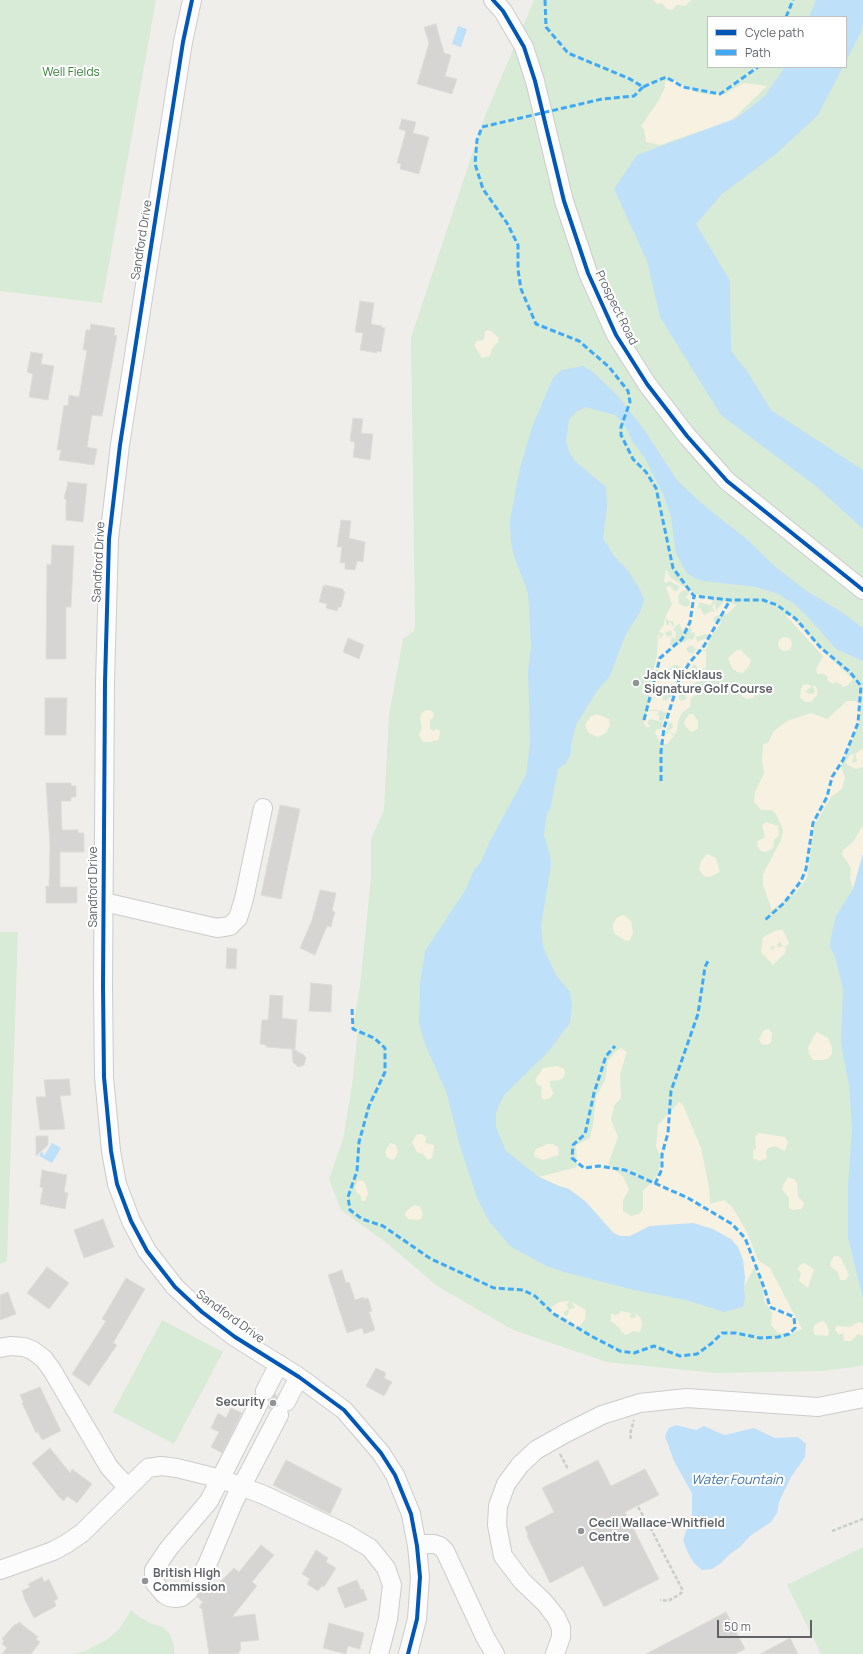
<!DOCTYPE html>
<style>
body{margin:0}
#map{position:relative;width:863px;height:1654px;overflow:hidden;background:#efeeea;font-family:Manrope,sans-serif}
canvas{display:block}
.legend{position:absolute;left:707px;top:16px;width:140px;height:52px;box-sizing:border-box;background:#fff;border:1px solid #bfc1c3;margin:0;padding:5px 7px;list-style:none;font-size:12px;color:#5f6368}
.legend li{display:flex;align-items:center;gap:8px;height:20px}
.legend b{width:20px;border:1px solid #bfc1c3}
.scale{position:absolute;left:717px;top:1620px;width:95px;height:18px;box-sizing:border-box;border:2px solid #5f6368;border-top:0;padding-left:5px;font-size:12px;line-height:14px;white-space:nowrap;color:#5f6368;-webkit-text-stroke:3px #fff;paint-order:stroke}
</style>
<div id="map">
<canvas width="863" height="1654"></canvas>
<ul class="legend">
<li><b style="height:5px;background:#0057b8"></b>Cycle path</li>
<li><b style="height:5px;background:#3fa9f5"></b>Path</li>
</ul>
<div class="scale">50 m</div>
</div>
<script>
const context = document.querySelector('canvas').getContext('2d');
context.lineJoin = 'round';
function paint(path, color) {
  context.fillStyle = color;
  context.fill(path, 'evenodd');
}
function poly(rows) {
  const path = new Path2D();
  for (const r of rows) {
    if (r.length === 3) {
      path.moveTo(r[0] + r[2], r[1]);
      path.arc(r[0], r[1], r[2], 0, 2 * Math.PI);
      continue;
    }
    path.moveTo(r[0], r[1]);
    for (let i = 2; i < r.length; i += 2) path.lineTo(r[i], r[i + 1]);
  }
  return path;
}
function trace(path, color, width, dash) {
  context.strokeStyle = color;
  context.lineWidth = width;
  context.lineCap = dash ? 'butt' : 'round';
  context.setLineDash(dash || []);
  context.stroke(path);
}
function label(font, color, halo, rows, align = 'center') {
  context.font = font + ' Manrope,sans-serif';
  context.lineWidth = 4;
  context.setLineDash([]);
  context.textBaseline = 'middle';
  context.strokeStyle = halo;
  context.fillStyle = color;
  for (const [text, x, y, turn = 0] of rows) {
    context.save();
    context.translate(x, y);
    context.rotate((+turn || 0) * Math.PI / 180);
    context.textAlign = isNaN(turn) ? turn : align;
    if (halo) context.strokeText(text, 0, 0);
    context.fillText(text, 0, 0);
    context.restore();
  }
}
paint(poly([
 [0,0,156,0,102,303,0,291],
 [534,0,863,0,863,1365,861,1366,822,1371,715,1373,607,1362,513,1330,437,1286,388,1244,341,1210,329,1179,343,1139,352,1085,358,1029,353,1026,360,986,371,878,371,839,384,810,389,715,403,639,414,631,415,625,411,338,485,116],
 [708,17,846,17,846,67,708,67],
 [0,932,18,932,7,1261,0,1264],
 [162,1320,223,1352,174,1444,113,1412],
 [863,1547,863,1654,821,1654,787,1585],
 [131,1610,138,1616,152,1624,163,1627,170,1634,174,1646,174,1654,72,1654,85,1651,108,1639,120,1628]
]), '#d8ebd6');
paint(poly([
 [653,0,692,0,685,6,677,5,672,10,667,9,662,3,657,4],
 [665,81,676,81,695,92,710,95,725,94,744,83,767,86,732,120,660,145,646,142,644,129,641,126,659,100,665,87],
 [487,330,491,331,499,338,498,342,492,349,490,356,482,358,474,345,477,341,484,340,485,332],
 [666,569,670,577,689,590,681,591,678,597,679,604,686,607,690,605,690,601,685,597,687,596,690,591,701,597,709,597,713,600,712,603,711,604,711,606,700,602,697,609,700,608,704,615,711,611,715,612,712,606,714,606,714,599,716,611,724,601,737,605,726,615,725,613,713,618,716,624,722,621,711,637,706,634,696,637,697,642,706,638,711,638,706,650,695,649,693,646,689,646,686,649,689,653,694,653,695,650,706,651,706,668,699,669,694,664,689,670,695,675,699,670,706,669,706,679,682,687,679,693,679,699,682,701,686,699,686,692,693,688,697,689,699,687,705,688,703,691,691,698,690,707,682,713,678,721,677,730,675,735,668,730,673,728,672,723,670,722,665,735,668,734,668,731,674,736,667,744,661,744,655,733,650,727,646,727,643,722,646,721,647,711,657,711,659,713,656,715,659,715,659,720,663,721,665,716,669,716,667,715,670,713,663,712,661,709,661,712,657,710,647,710,648,704,660,694,662,696,660,699,663,697,663,702,664,699,666,701,670,697,672,698,675,689,673,687,669,688,665,686,661,689,661,693,647,703,652,675,658,677,666,673,667,677,669,678,674,673,682,670,678,665,674,665,660,675,658,673,657,675,652,674,657,656,658,635,660,633,659,640,664,634,659,632,664,624,665,618,666,619,666,625,669,625,669,622,671,622,672,626,674,625,673,621,669,621,665,617,672,604,666,587,670,586,674,591,677,591,680,587,670,581,667,582,666,584,664,581],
 [680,624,682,631,686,626,688,629,690,627,692,630,690,633,694,632,695,636,692,640,687,638,689,641,686,639,685,643,683,642,675,647,670,645,672,635,668,637,665,633,671,630,673,638,675,638,676,632,673,629,677,625],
 [650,719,663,722,661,729,657,729,655,733,647,723],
 [789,614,829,657,853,679,847,686,842,687,841,684,835,682,833,684,827,680,828,677,824,674,817,674,816,669,823,656,786,616],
 [785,644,7],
 [737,650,741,650,751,660,749,666,743,673,737,672,732,668,728,658,731,655],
 [807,684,812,686,806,691,807,693,813,694,815,691,812,686,815,686,817,688,817,695,811,702,806,702,800,698,801,688,803,685],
 [748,686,756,688,756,692,753,698,746,699,742,696,742,689],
 [847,701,855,701,861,705,859,723,841,765,845,778,842,789,831,797,814,826,807,878,795,893,772,910,763,885,763,874,781,840,783,830,776,814,772,810,761,810,754,802,755,792,764,773,762,760,763,744,768,743,774,731,787,721,811,713,827,719],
 [429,710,433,712,434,716,430,721,430,729,433,731,437,729,440,731,439,739,438,740,430,742,423,742,419,735,422,728,420,719,421,714,424,711],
 [597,714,609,719,610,725,606,733,598,737,589,733,585,725,591,716],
 [689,714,693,714,698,721,698,728,693,732,690,731,685,726,684,722],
 [863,748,863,767,856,769,847,765,846,762,850,755,853,754,854,758,852,761,854,763,857,761,855,754],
 [766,822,778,826,779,835,774,840,773,848,766,852,761,851,757,846,758,841,765,837,762,825],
 [863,825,863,854,853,889,850,877,851,868,842,854,843,850,853,842],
 [707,854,716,858,720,872,710,877,704,876,699,870,701,861],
 [624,915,631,921,633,933,630,940,626,941,615,934,613,929,613,924,616,919,620,916],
 [777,930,783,930,789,943,786,947,782,945,780,941,774,947,771,946,770,948,773,950,777,944,778,948,782,946,786,948,785,953,773,965,761,952,763,937],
 [769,1029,772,1033,771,1043,767,1045,762,1044,759,1039,764,1030],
 [817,1032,828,1038,832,1047,832,1053,829,1058,824,1060,813,1060,809,1054,808,1048,814,1036],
 [621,1048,627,1052,620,1074,621,1098,614,1106,611,1119,618,1137,608,1165,623,1176,629,1190,623,1200,623,1211,631,1216,639,1214,643,1209,643,1191,658,1175,661,1158,656,1147,658,1125,679,1102,683,1105,701,1148,709,1187,710,1204,724,1200,733,1208,747,1232,758,1260,770,1268,802,1329,789,1334,778,1333,771,1325,772,1313,764,1301,763,1284,754,1268,744,1287,745,1277,650,1226,630,1236,620,1236,613,1232,586,1202,569,1189,559,1186,539,1177,577,1167,576,1145,590,1138,593,1124,596,1097,605,1080,608,1061,615,1052],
 [556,1066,563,1068,565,1072,564,1077,560,1080,550,1081,550,1086,554,1093,550,1098,544,1100,542,1098,541,1092,542,1086,538,1085,535,1080,543,1068],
 [759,1133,785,1137,788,1142,785,1151,775,1146,768,1148,766,1152,767,1158,763,1160,759,1161,753,1158,753,1151,756,1148,755,1137],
 [422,1134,426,1137,425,1143,434,1145,434,1147,432,1158,428,1160,423,1154,417,1152,412,1142,416,1135],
 [391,1143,396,1145,398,1152,395,1158,392,1160,387,1157,385,1153,388,1146],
 [548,1144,553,1144,558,1147,559,1155,543,1160,535,1157,534,1153,536,1149],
 [788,1177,794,1179,797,1183,798,1196,804,1203,803,1207,801,1209,793,1210,789,1208,789,1198,782,1189,784,1183],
 [362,1180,366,1185,368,1194,365,1201,361,1201,361,1196,356,1192,355,1187,358,1181],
 [415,1205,420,1207,423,1214,422,1218,419,1220,408,1219,405,1215,406,1211],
 [834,1256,838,1256,841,1258,849,1275,846,1280,840,1280,838,1272,830,1266,831,1261],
 [804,1263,814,1269,808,1288,799,1281,801,1273,797,1269,800,1265],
 [567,1301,570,1301,567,1304,568,1308,567,1310,563,1312,565,1316,568,1315,569,1309,575,1308,572,1302,586,1310,585,1320,579,1327,569,1324,568,1319,560,1317,548,1310,559,1302],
 [620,1311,631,1313,630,1316,631,1318,636,1317,636,1315,633,1312,638,1315,641,1319,642,1325,640,1332,633,1331,626,1335,621,1331,620,1328,611,1321,611,1313,614,1315,619,1314],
 [822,1321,826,1323,829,1330,828,1336,815,1335,813,1331,815,1324],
 [858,1322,863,1324,863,1336,858,1334,851,1341,844,1341,843,1333,839,1335,835,1330,836,1326,850,1327]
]), '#f6f1e1');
paint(poly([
 [816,0,863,0,863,24,861,32,846,61,846,17,809,17],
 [458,26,467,29,461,47,452,44],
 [785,67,843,67,818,115,776,154,722,194,696,224,730,281,731,351,747,371,771,410,863,470,863,529,817,487,721,415,660,317,647,261,614,189,637,155,737,118,764,97],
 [583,366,593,372,617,395,643,428,677,480,700,502,749,541,772,564,805,590,840,611,863,628,863,661,836,649,808,617,793,603,776,593,756,587,704,581,694,578,686,572,676,553,671,517,664,496,645,458,632,441,628,431,622,422,615,415,585,407,576,412,569,420,566,441,569,451,574,460,582,467,606,487,607,507,603,538,614,556,629,572,640,590,644,600,641,610,625,636,610,676,597,691,576,725,571,745,571,754,566,763,558,769,550,810,547,813,544,835,550,855,551,865,541,926,543,947,556,975,570,992,572,1006,570,1023,548,1052,504,1095,496,1112,496,1127,506,1151,539,1177,559,1186,569,1189,586,1202,613,1233,620,1236,630,1236,650,1226,693,1223,713,1229,731,1239,738,1247,743,1260,745,1277,744,1287,745,1298,743,1307,724,1312,686,1300,634,1290,564,1272,546,1266,510,1246,489,1221,477,1198,460,1146,447,1094,425,1044,419,1023,420,983,425,951,466,889,474,870,481,862,490,841,526,775,530,742,528,669,531,648,530,627,528,593,513,553,511,542,510,520,520,468,532,427,553,378,562,370],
 [863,854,863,1298,848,1238,848,1184,852,1129,849,1086,841,1043,843,989,835,957,830,947,831,937,836,916,853,889],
 [52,1143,61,1148,52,1163,39,1156,41,1152,44,1153,43,1155,44,1156],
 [676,1425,696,1430,704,1426,717,1432,725,1435,754,1428,775,1438,798,1437,806,1444,805,1457,791,1477,779,1502,777,1513,771,1522,750,1536,740,1547,730,1554,721,1563,712,1569,702,1570,694,1563,688,1553,683,1540,686,1531,692,1519,692,1493,674,1461,665,1436,669,1428]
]), '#bfe0f9');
const building = poly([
 [436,24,444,53,451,55,445,76,457,79,452,94,417,84,429,43,424,27,436,24],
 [402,119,416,122,413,133,429,137,419,174,400,169,401,164,397,163,406,131,399,129,402,119],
 [360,301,374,303,371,324,382,326,381,327,385,328,381,352,377,351,377,353,360,350,363,333,355,332,360,301],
 [91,324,115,328,114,335,117,336,102,416,92,415,87,447,97,449,94,465,59,460,61,450,57,450,64,405,68,406,69,395,79,397,87,350,83,350,86,330,90,330,91,324],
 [31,352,43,354,41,364,54,366,48,400,29,397,33,374,27,372,31,352],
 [353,418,363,419,361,433,373,434,370,460,353,457,355,442,350,441,353,418],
 [68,482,87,484,83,522,66,520,66,499,64,499,68,482],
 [341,520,351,521,349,538,365,542,363,562,357,561,355,570,345,569,345,563,340,563,342,547,337,547,341,520],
 [52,545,74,546,71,607,66,607,66,659,46,659,47,564,51,565,52,545],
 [325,585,343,589,343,591,345,592,341,607,338,607,337,611,326,608,327,604,319,602,323,586,325,587,325,585],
 [348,638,364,645,359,659,343,652,348,638],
 [45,698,67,698,66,735,45,735,45,698],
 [46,783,71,783,71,786,76,786,76,797,71,797,71,801,61,801,62,830,78,830,78,833,84,833,84,852,60,852,60,887,77,887,77,903,46,903,46,886,49,887,50,845,46,783],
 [280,805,300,809,281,899,261,895,280,805],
 [320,890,336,893,332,911,335,912,331,927,327,926,315,955,300,948,312,920,320,890],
 [227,948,237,949,236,969,226,968,227,948],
 [311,983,332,985,331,1012,309,1011,311,983],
 [270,995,283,996,282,1018,297,1020,295,1049,293,1049,304,1055,306,1058,304,1065,298,1067,293,1062,292,1049,266,1047,266,1045,260,1044,262,1020,268,1020,270,995],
 [69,1079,71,1095,60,1096,65,1129,40,1130,36,1097,46,1097,44,1080,69,1079],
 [36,1136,48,1136,48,1145,36,1156,36,1136],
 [42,1170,67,1175,64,1192,68,1193,65,1209,40,1204,43,1188,40,1187,42,1170],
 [103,1219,114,1247,84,1258,74,1230,103,1219],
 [47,1267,69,1283,49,1309,27,1293,47,1267],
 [342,1270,346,1283,349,1282,355,1300,364,1297,364,1299,368,1298,372,1311,369,1312,375,1330,364,1334,362,1328,347,1333,328,1275,342,1270],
 [126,1278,145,1289,113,1343,117,1345,89,1386,72,1374,106,1321,102,1319,126,1278],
 [8,1292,16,1314,0,1320,0,1295,8,1292],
 [376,1368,386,1373,384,1378,392,1382,384,1396,366,1386,376,1368],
 [40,1387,61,1431,42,1440,38,1432,36,1433,22,1403,23,1402,20,1395,40,1387],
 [275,1394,277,1396,276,1405,270,1409,268,1408,269,1400,275,1394],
 [231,1408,242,1413,222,1453,211,1447,219,1432,211,1428,218,1413,226,1418,231,1408],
 [50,1448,70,1473,72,1469,92,1484,77,1503,67,1496,64,1501,59,1497,32,1463,50,1448],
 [286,1460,342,1489,330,1514,273,1485,286,1460],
 [598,1460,611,1486,645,1469,659,1495,625,1512,659,1579,604,1607,583,1566,550,1583,527,1536,528,1535,525,1527,554,1512,542,1488,598,1460],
 [261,1545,274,1555,252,1582,257,1586,232,1617,255,1614,259,1640,240,1642,241,1649,238,1654,209,1654,202,1609,199,1607,203,1602,197,1597,199,1591,206,1587,211,1591,234,1568,239,1572,261,1545],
 [316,1550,328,1558,326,1562,336,1568,324,1587,322,1586,318,1591,307,1584,310,1579,302,1574,316,1550],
 [42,1577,44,1582,49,1579,58,1599,54,1601,56,1606,34,1618,25,1600,22,1591,30,1587,28,1584,42,1577],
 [357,1580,361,1590,363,1589,367,1600,345,1608,337,1588,357,1580],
 [726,1612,745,1649,735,1654,646,1654,726,1612],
 [19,1622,38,1637,36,1639,40,1642,31,1654,2,1654,7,1648,2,1644,4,1641,2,1639,15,1624,16,1625,19,1622],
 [329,1623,364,1633,360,1649,348,1646,346,1654,323,1648,329,1623],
 [790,1638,798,1654,760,1654,790,1638]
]);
paint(building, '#d6d5d3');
trace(building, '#deddd9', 1);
const minor = poly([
 [192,0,183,42,120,445,109,539,105,682,103,986,104,1077,111,1151,117,1184,131,1221,147,1251,175,1287,202,1312,235,1337,299,1377,344,1410,381,1453,395,1475,411,1514,417,1546,420,1577,417,1619,408,1654],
 [493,0,503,11,524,47,535,81,564,201,588,273,616,335,647,384,687,436,727,481,863,590],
 [104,902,217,928,230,926,238,918,244,899,263,808],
 [0,1348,10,1346,24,1347,32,1350,44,1359,52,1370,109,1467,127,1487],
 [265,1391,279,1364],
 [286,1402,299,1377],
 [417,1546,423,1544,434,1544,440,1546,445,1551,485,1637,495,1654],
 [0,1570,53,1551,66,1544,82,1533,148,1468,161,1466,177,1468,221,1479,264,1495,345,1533,370,1548,386,1568,392,1585,388,1619,379,1654],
 [198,1581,207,1565,234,1501,279,1415],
 [189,1591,182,1597,175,1598,169,1597,164,1594,154,1582,154,1570,169,1548,209,1501,259,1403],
 [555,1654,561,1637,561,1628,556,1617,544,1602,522,1581,503,1556,497,1525,498,1506,506,1484,520,1465,536,1450,566,1433,602,1415,640,1403,687,1398,818,1407,863,1398]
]);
trace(minor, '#cbcccc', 20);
trace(poly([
 [631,1439,630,1434,634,1420],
 [560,1454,568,1469],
 [638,1507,650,1527,682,1589,682,1592,680,1594,668,1601,660,1600],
 [832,1531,863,1519]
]), '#cacfcc', 2.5, [4, 2]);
trace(minor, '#fdfcfc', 18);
trace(poly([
 [545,0,546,27,568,53,630,79,643,87,666,77,683,87,720,94,758,67],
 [786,17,793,0],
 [643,87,634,96,602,99,482,127,477,140,475,164,483,189,507,223,518,245,518,270,521,289,536,324,579,341,609,367,628,391,630,402,621,427,621,435,633,459,646,472,656,488,673,568,687,587,694,596,730,600,763,600,777,605,796,619,821,648,850,672,861,686,858,723,843,760,832,777,827,797,813,823,806,869,801,881,784,903,765,920],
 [644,720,660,658,682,639,690,622,694,596],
 [661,781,661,751,664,728,679,680,690,662,704,646,730,600],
 [352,1009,353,1029,374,1038,385,1048,385,1072,369,1106,359,1142,357,1171,348,1197,350,1210,362,1219,383,1226,431,1259,494,1288,523,1290,535,1296,554,1314,593,1337,620,1351,634,1353,654,1346,680,1356,697,1354,712,1343,722,1333,736,1333,760,1338,778,1337,789,1334,795,1328,794,1317,770,1307,765,1290,745,1238,732,1224,688,1198,625,1170,599,1166,584,1168,572,1158,573,1145,585,1134,594,1093,606,1056,615,1046],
 [655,1184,662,1169,662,1154,668,1133,671,1091,698,1014,705,967,709,959]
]), '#3fa9f5', 3, [6, 3]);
trace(poly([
 [192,0,183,42,120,445,109,539,105,682,103,986,104,1077,111,1151,117,1184,131,1221,147,1251,175,1287,202,1312,235,1337,299,1377,344,1410,381,1453,395,1475,411,1514,417,1546,420,1577,417,1619,408,1654],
 [493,0,503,11,524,47,535,81,564,201,588,273,616,335,647,384,687,436,727,481,863,590]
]), '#0057b8', 4);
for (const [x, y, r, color] of [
 [636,683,4,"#919496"],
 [273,1403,4,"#919496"],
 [581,1531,4,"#919496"],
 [145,1581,4,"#919496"]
]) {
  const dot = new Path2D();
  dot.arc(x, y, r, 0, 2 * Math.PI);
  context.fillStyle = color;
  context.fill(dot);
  trace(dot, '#fff', 1.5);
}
label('12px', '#348238', '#fff', [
 ["Well Fields",71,73]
]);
label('12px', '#5f6368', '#fff', [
 ["Sandford Drive",142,240,-81],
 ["Prospect Road",616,308,64],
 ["Sandford Drive",99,562,-87],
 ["Sandford Drive",94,887,-90],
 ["Sandford Drive",230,1317,36]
]);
label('bold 12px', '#5f6368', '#fff', [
 ["Jack Nicklaus",644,676],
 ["Signature Golf Course",644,690],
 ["Security",265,1403,"right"],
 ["Cecil Wallace-Whitfield",589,1524],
 ["Centre",589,1538],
 ["British High",153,1574],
 ["Commission",153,1588]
], 'left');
label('italic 13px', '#4174aa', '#fff', [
 ["Water Fountain",737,1480]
]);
</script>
